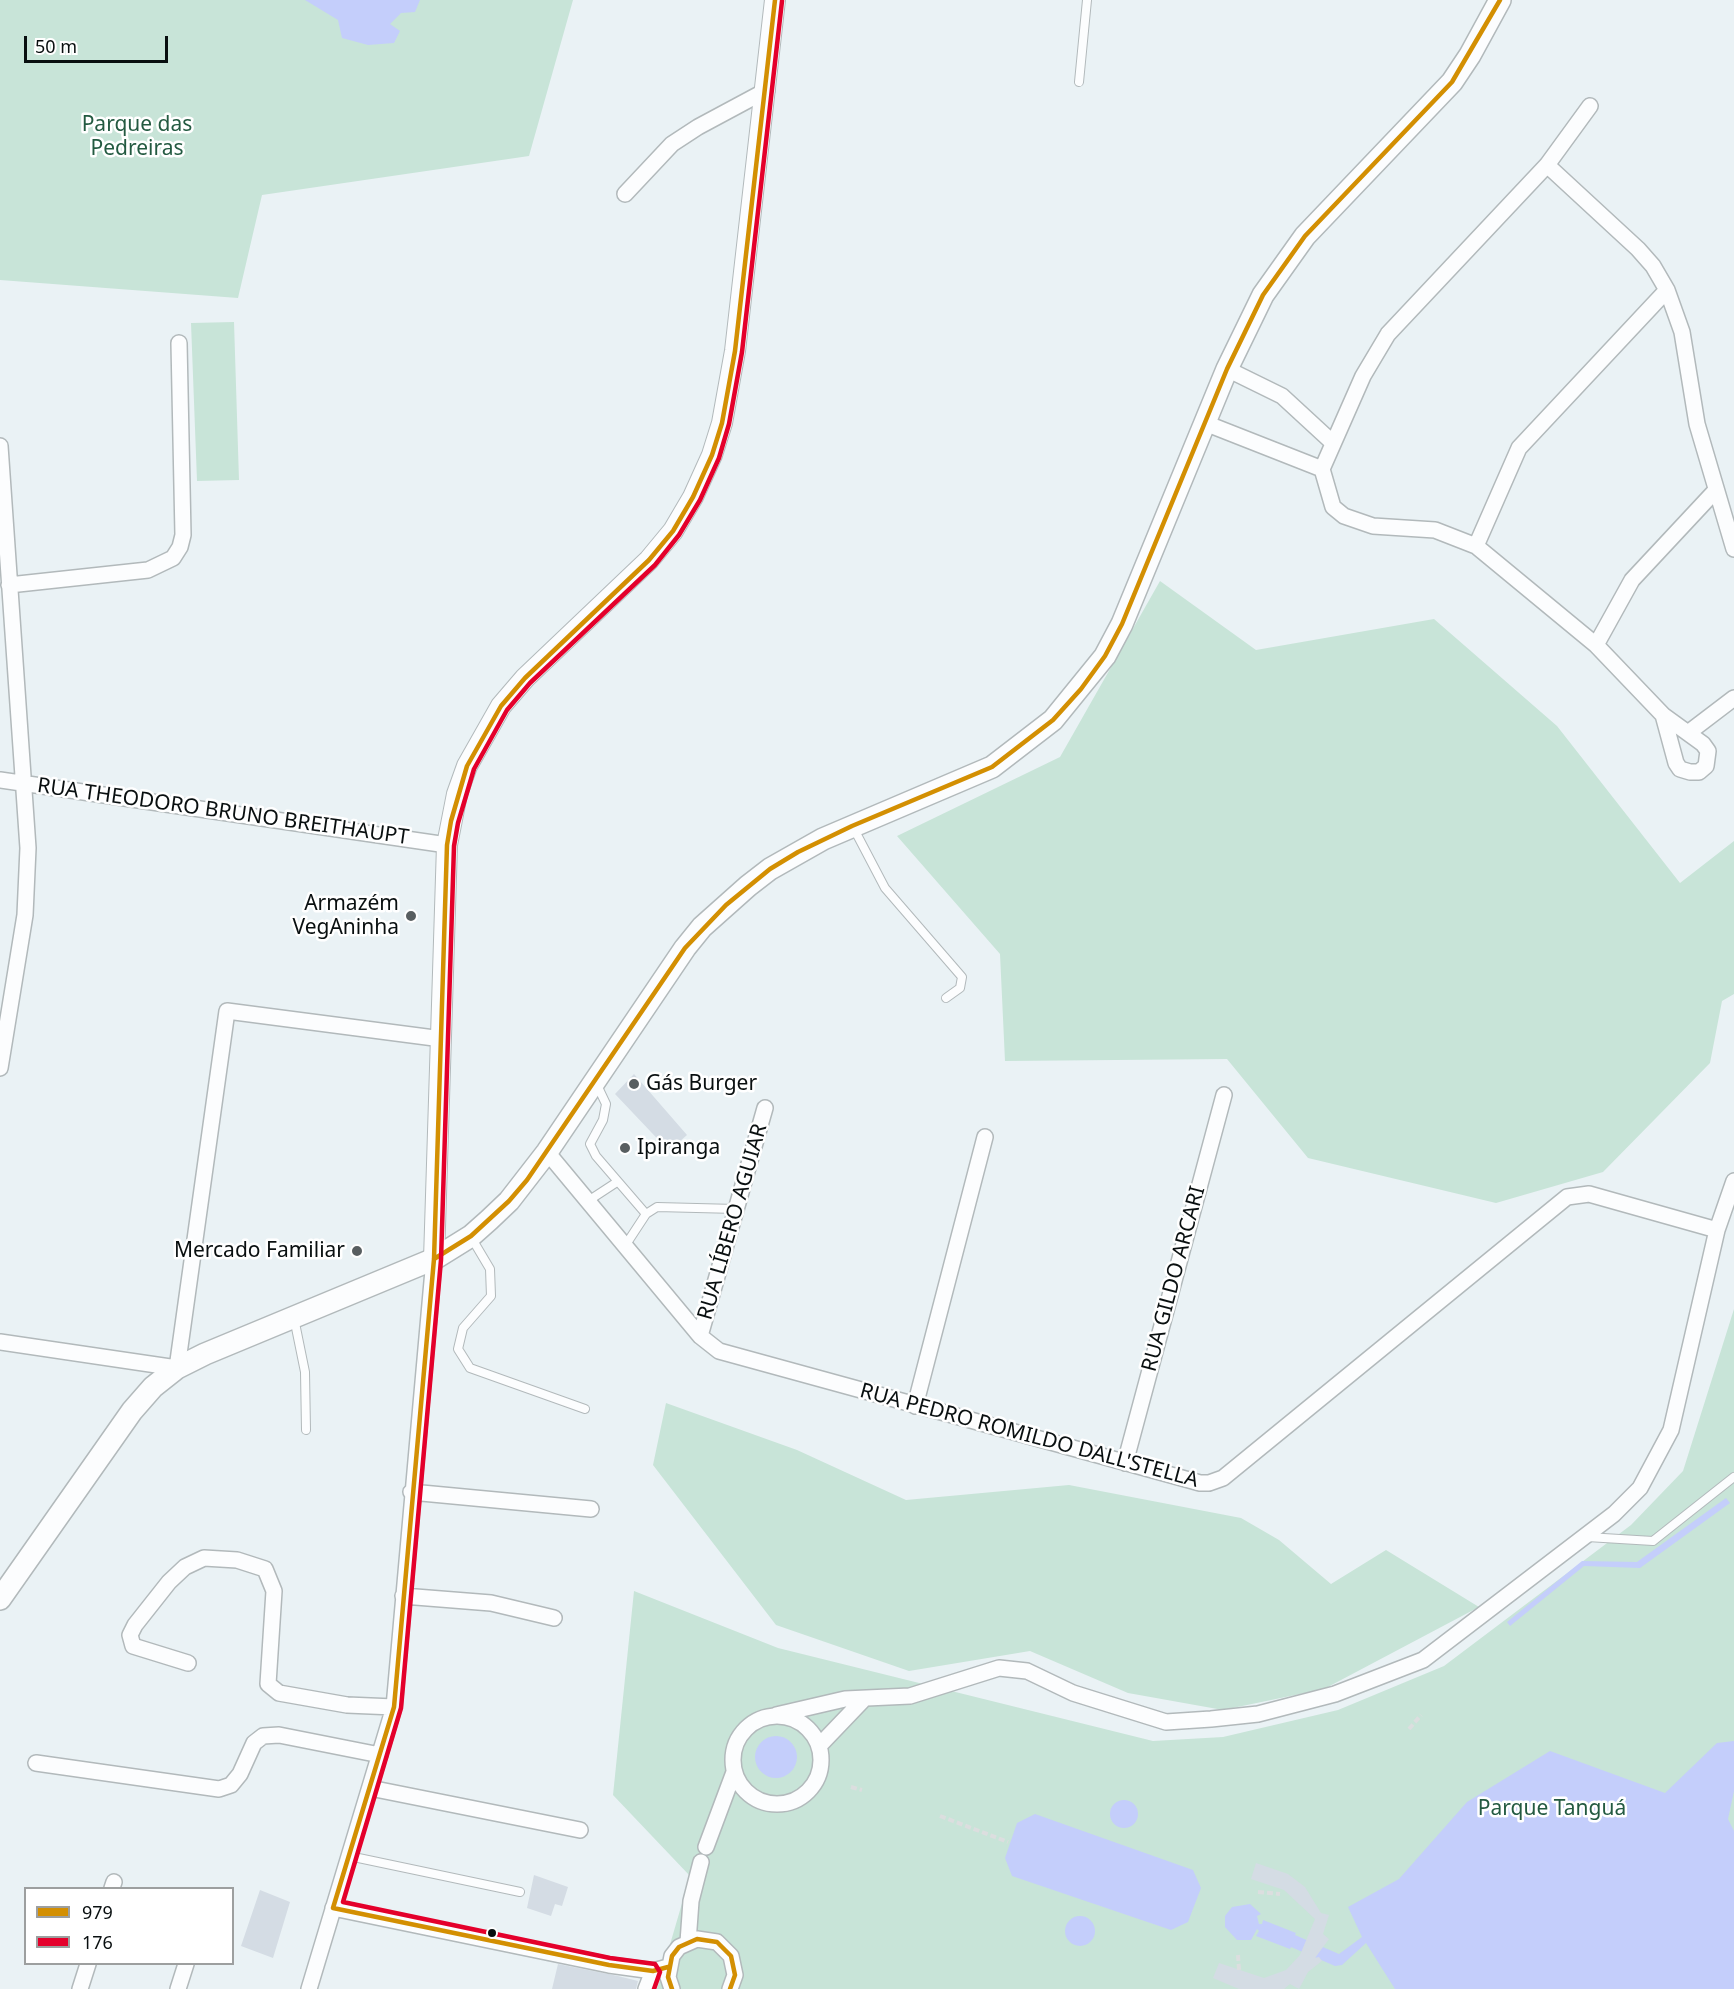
<!DOCTYPE html>
<meta charset="utf-8">
<style>
body{margin:0}
#map{position:relative;width:1734px;height:1989px;overflow:hidden;background:#eaf2f5;font-family:"Noto Sans",sans-serif}
canvas{display:block}
.legend{position:absolute;left:24px;top:1887px;width:210px;height:78px;box-sizing:border-box;background:#fff;border:2px solid #9d9f9f;margin:0;padding:8px 10px;list-style:none;font-size:18px;color:#090f10}
.legend li{display:flex;align-items:center;gap:12px;height:30px}
.legend b{width:30px;border:2px solid #9d9f9f}
.scale{position:absolute;left:24px;top:36px;width:144px;height:27px;box-sizing:border-box;border:3px solid #090f10;border-top:0;padding-left:8px;font-size:18px;line-height:21px;white-space:nowrap;color:#090f10;-webkit-text-stroke:4px #fff;paint-order:stroke}
</style>
<div id="map">
<canvas width="1734" height="1989"></canvas>
<ul class="legend">
<li><b style="height:8px;background:#d38f02"></b>979</li>
<li><b style="height:8px;background:#e4002b"></b>176</li>
</ul>
<div class="scale">50 m</div>
</div>
<script>
const context = document.querySelector('canvas').getContext('2d');
context.lineJoin = 'round';
function paint(path, color) {
  context.fillStyle = color;
  context.fill(path, 'evenodd');
}
function poly(rows) {
  const path = new Path2D();
  for (const r of rows) {
    if (r.length === 3) {
      path.moveTo(r[0] + r[2], r[1]);
      path.arc(r[0], r[1], r[2], 0, 2 * Math.PI);
      continue;
    }
    path.moveTo(r[0], r[1]);
    for (let i = 2; i < r.length; i += 2) path.lineTo(r[i], r[i + 1]);
  }
  return path;
}
function trace(path, color, width, dash) {
  context.strokeStyle = color;
  context.lineWidth = width;
  context.lineCap = dash ? 'butt' : 'round';
  context.setLineDash(dash || []);
  context.stroke(path);
}
function label(font, color, halo, rows, align = 'center') {
  context.font = font + ' "Noto Sans",sans-serif';
  context.lineWidth = 5;
  context.setLineDash([]);
  context.textBaseline = 'middle';
  context.strokeStyle = halo;
  context.fillStyle = color;
  for (const [text, x, y, turn = 0] of rows) {
    context.save();
    context.translate(x, y);
    context.rotate((+turn || 0) * Math.PI / 180);
    context.textAlign = isNaN(turn) ? turn : align;
    if (halo) context.strokeText(text, 0, 0);
    context.fillText(text, 0, 0);
    context.restore();
  }
}
paint(poly([
 [0,0,573,0,529,156,262,195,238,298,0,280],
 [234,322,239,480,197,481,191,323],
 [1160,581,1256,650,1434,619,1557,726,1680,883,1734,841,1734,994,1722,1001,1710,1063,1603,1172,1496,1203,1308,1158,1227,1059,1005,1061,1000,954,897,836,1060,757],
 [1734,1309,1734,1989,657,1989,690,1876,613,1795,634,1591,778,1648,1153,1741,1223,1737,1338,1710,1444,1666,1631,1525,1683,1471],
 [666,1403,797,1450,906,1500,1069,1485,1241,1518,1279,1540,1331,1584,1386,1550,1479,1607,1324,1689,1223,1710,1128,1693,1030,1651,909,1671,776,1625,653,1465]
]), '#c8e4d8');
paint(poly([
 [305,0,420,0,415,12,401,13,390,24,400,31,394,43,368,45,342,38,338,20],
 [1726,1498,1730,1503,1640,1568,1584,1566,1510,1626,1507,1622,1582,1561,1637,1562],
 [776,1757,21],
 [1734,1741,1734,1791,1728,1819,1734,1831,1734,1989,1395,1989,1366,1943,1342,1965,1335,1966,1291,1947,1290,1949,1256,1936,1259,1931,1257,1929,1251,1940,1237,1940,1225,1927,1225,1916,1232,1907,1250,1904,1261,1914,1257,1916,1259,1924,1262,1924,1263,1920,1296,1933,1295,1935,1339,1954,1362,1937,1348,1907,1399,1879,1467,1802,1550,1751,1665,1793,1717,1743],
 [1124,1814,14],
 [1035,1814,1193,1870,1201,1888,1188,1922,1171,1930,1012,1876,1005,1858,1017,1823],
 [1080,1931,15]
]), '#c4cefb');
paint(poly([
 [634,1074,687,1135,669,1151,615,1094],
 [1256,1863,1288,1874,1305,1887,1321,1913,1329,1915,1323,1934,1329,1939,1315,1958,1319,1957,1322,1961,1308,1972,1299,1989,1290,1984,1284,1989,1239,1989,1213,1978,1219,1963,1264,1978,1286,1970,1300,1955,1315,1919,1284,1890,1251,1879],
 [534,1875,568,1887,562,1906,555,1904,551,1916,527,1908],
 [260,1890,290,1902,273,1958,241,1946],
 [558,1964,618,1976,638,1981,636,1989,552,1989]
]), '#d4dce4');
const service = poly([
 [1079,82,1087,0],
 [853,827,885,888,962,977,960,988,946,998],
 [597,1085,606,1104,603,1120,590,1144,596,1156,646,1214],
 [588,1201,617,1182],
 [471,1237,490,1269,491,1296,463,1328,458,1349,470,1368,585,1409],
 [625,1246,646,1214,657,1207,736,1209],
 [294,1318,305,1372,306,1430],
 [1587,1537,1653,1541,1734,1477],
 [349,1856,520,1892]
]);
const minor = poly([
 [1590,106,1547,165,1388,334,1363,376,1322,469,1333,507,1344,516,1373,526,1435,530,1476,546,1596,645,1663,715,1703,744,1708,751,1706,766,1699,772,1690,772,1680,769,1676,763,1663,715],
 [1547,165,1638,249,1653,266,1667,290,1682,332,1697,424,1734,549],
 [625,194,672,144,698,127,767,90],
 [1227,369,1282,396,1333,443],
 [1205,423,1322,469],
 [0,446,28,848,25,915,0,1068],
 [1476,546,1519,448,1667,290],
 [9,585,148,570,173,558,180,547,183,535,179,343],
 [1596,645,1632,580,1716,490],
 [1688,733,1734,698],
 [0,780,447,845],
 [547,1152,700,1336,719,1351,1200,1483,1209,1483,1223,1478,1567,1197,1589,1194,1717,1230],
 [700,1336,765,1108],
 [0,1342,177,1368,227,1011,442,1039],
 [915,1406,985,1137],
 [1125,1463,1224,1095],
 [411,1492,591,1509],
 [403,1596,491,1603,554,1618],
 [188,1663,133,1646,130,1635,135,1625,169,1582,185,1567,204,1558,237,1560,265,1569,274,1591,268,1684,279,1693,347,1705,394,1707],
 [776,1715,845,1699,910,1696,999,1668,1027,1671,1073,1693,1166,1722,1211,1719,1258,1714,1335,1694,1423,1660,1614,1514,1640,1488,1671,1430,1717,1230,1734,1181],
 [777,1760,44],
 [819,1746,864,1699],
 [36,1763,219,1789,231,1785,240,1774,254,1743,263,1736,279,1735,380,1755],
 [370,1788,580,1830],
 [706,1847,734,1772],
 [112,1888,114,1882],
 [333,1908,609,1965,653,1971,668,1967],
 [688,1942,691,1901,701,1862],
 [80,1989,88,1964],
 [178,1989,186,1964],
 [309,1989,394,1707,434,1259],
 [646,1989,653,1971],
 [672,1989,668,1977,672,1956,679,1947,697,1939,717,1942,731,1956,735,1975,730,1989]
]);
const tertiary = poly([
 [434,1259,447,845,457,794,467,766,501,706,525,678,649,560,673,531,693,497,712,455,722,423,735,351,775,0]
]);
const secondary = poly([
 [0,1599,132,1411,153,1387,177,1368,205,1354,434,1259,471,1236,489,1220,509,1201,547,1152,685,948,702,927,748,886,770,869,823,839,992,767,1053,720,1105,656,1122,624,1227,369,1263,295,1305,236,1452,82,1470,55,1500,0]
]);
trace(service, '#b2b9bb', 10);
trace(minor, '#b2b9bb', 18);
trace(tertiary, '#b2b9bb', 22);
trace(secondary, '#b2b9bb', 24);
trace(poly([
 [1409,1729,1421,1715],
 [851,1787,862,1790],
 [940,1816,1008,1842],
 [1258,1892,1280,1894],
 [1238,1955,1239,1970]
]), '#dcdedf', 4, [6, 3]);
trace(service, '#fcfdfe', 8);
trace(minor, '#fcfdfe', 15);
trace(tertiary, '#fcfdfe', 20);
trace(secondary, '#fcfdfe', 21);
trace(poly([
 [434,1259,471,1236,509,1201,527,1180,685,948,726,905,770,869,798,852,852,826,992,767,1053,720,1081,689,1105,656,1122,624,1227,369,1263,295,1305,236,1452,82,1500,0],
 [668,1967,653,1971,609,1965,333,1908,394,1707,434,1259,447,845,451,821,467,766,501,706,525,678,649,560,673,531,693,497,712,455,722,423,735,351,775,0],
 [672,1989,668,1977,672,1956,679,1947,697,1939,717,1942,731,1956,735,1975,730,1989]
]), '#d38f02', 4.5);
trace(poly([
 [654,1989,660,1972,655,1964,610,1958,343,1902,401,1708,441,1260,454,846,458,823,474,769,507,710,530,683,655,565,679,535,700,500,719,458,729,424,742,352,782,1]
]), '#e4002b', 4.5);
for (const [x, y, r, color] of [
 [411,916,6,"#585e60"],
 [634,1084,6,"#585e60"],
 [625,1148,6,"#585e60"],
 [357,1251,6,"#585e60"],
 [492,1933,5,"#090f10"]
]) {
  const dot = new Path2D();
  dot.arc(x, y, r, 0, 2 * Math.PI);
  context.fillStyle = color;
  context.fill(dot);
  trace(dot, '#fff', 2);
}
label('21px', '#235a41', '#fff', [
 ["Parque das",137,125],
 ["Pedreiras",137,149],
 ["Parque Tanguá",1552,1809]
]);
label('21px', '#090f10', '#fff', [
 ["RUA THEODORO BRUNO BREITHAUPT",223,812,8],
 ["RUA LÍBERO AGUIAR",733,1222,-74],
 ["RUA GILDO ARCARI",1174,1279,-75],
 ["RUA PEDRO ROMILDO DALL'STELLA",1029,1436,15]
]);
label('21px', '#090f10', '#fff', [
 ["Armazém",399,904],
 ["VegAninha",399,928],
 ["Gás Burger",646,1084,"left"],
 ["Ipiranga",637,1148,"left"],
 ["Mercado Familiar",345,1251]
], 'right');
</script>
